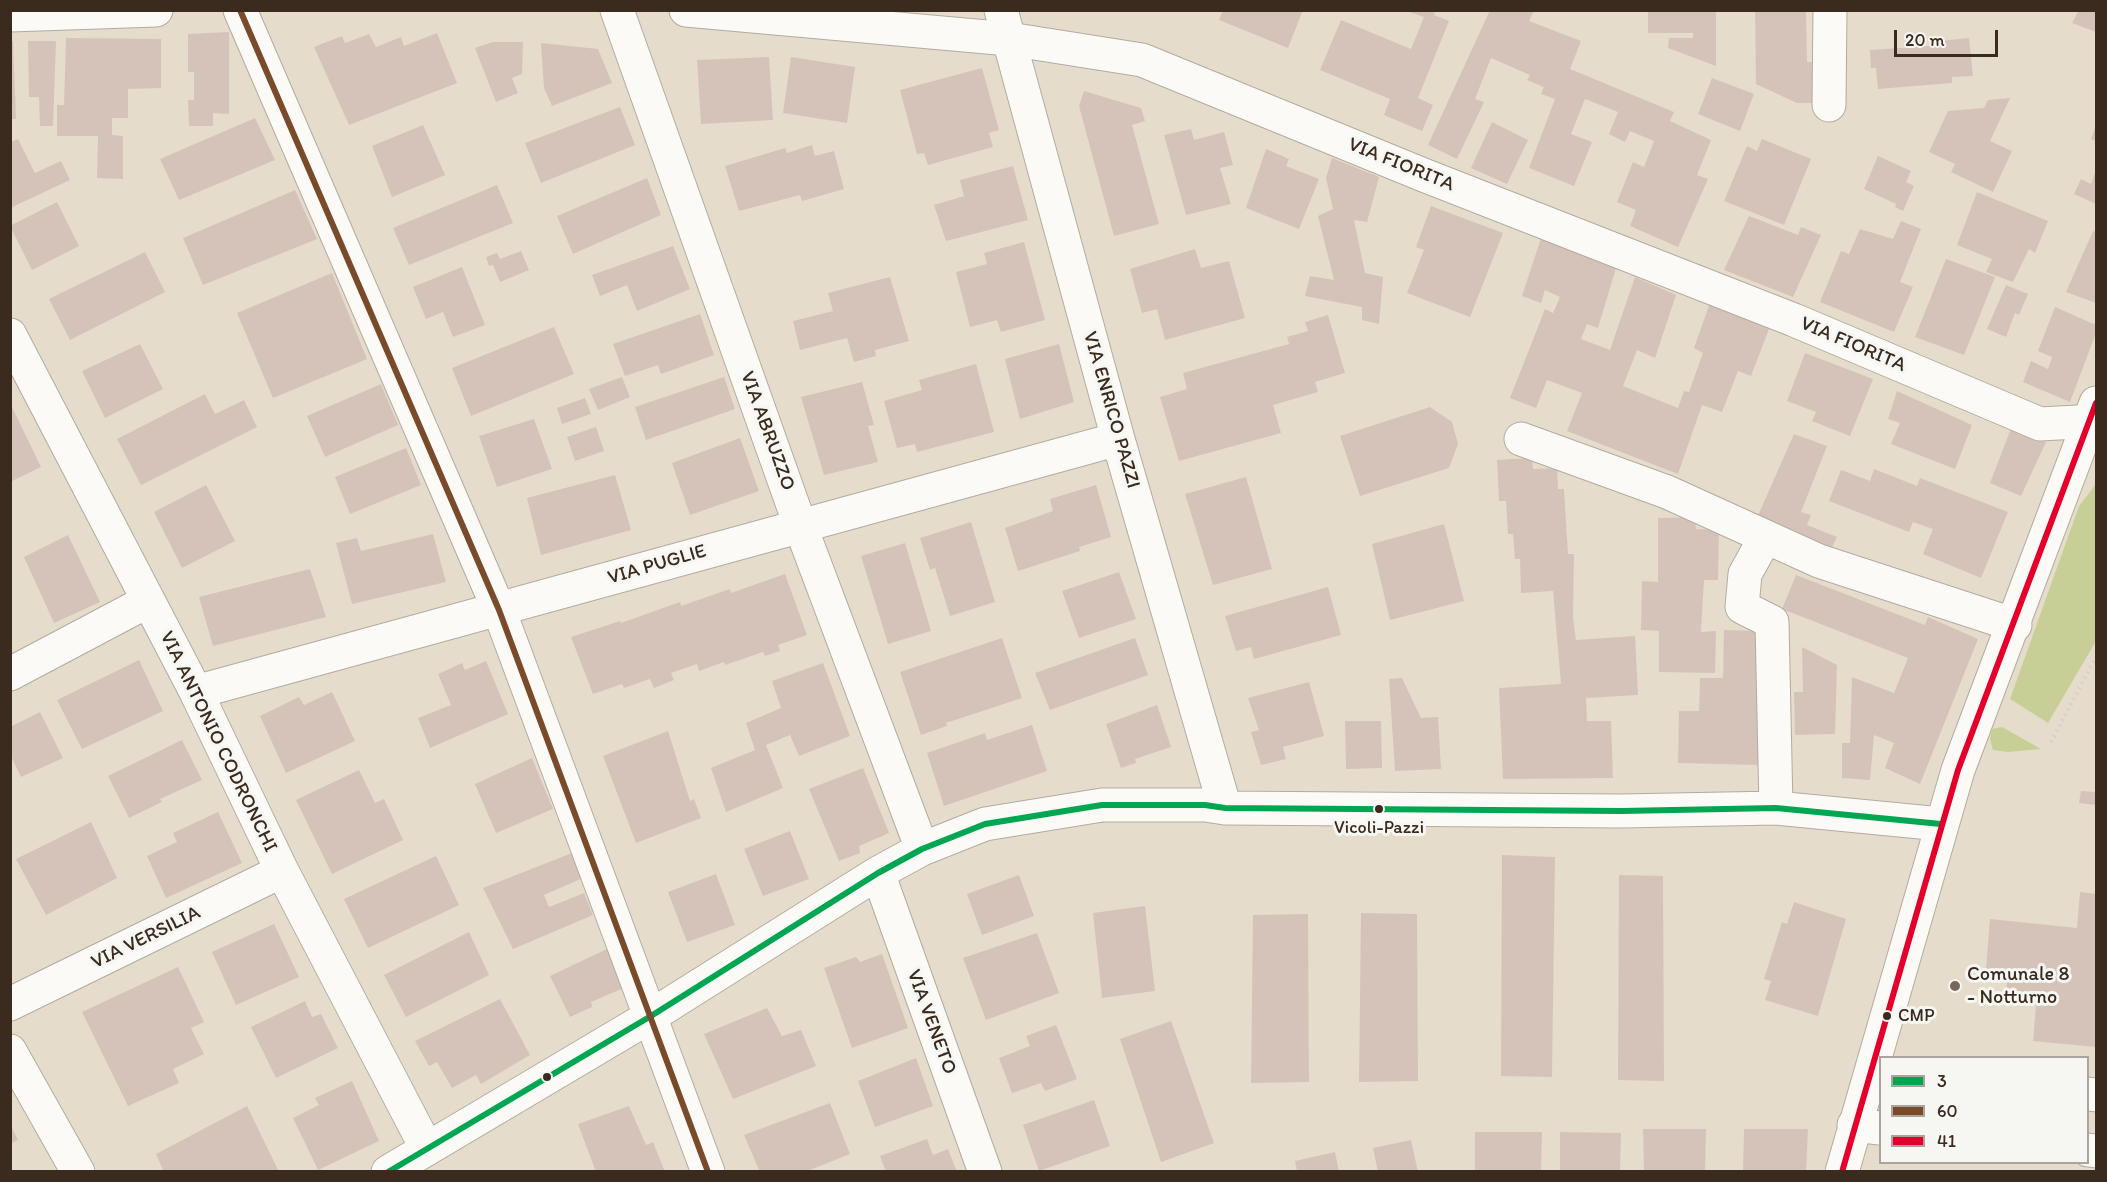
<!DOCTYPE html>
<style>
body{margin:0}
#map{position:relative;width:2107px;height:1182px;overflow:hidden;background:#e6dccc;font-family:Itim,sans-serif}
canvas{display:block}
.frame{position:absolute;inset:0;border:12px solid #3b2a1e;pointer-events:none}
.legend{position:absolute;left:1879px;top:1056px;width:210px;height:108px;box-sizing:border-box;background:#f6f6f2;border:2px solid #aba49d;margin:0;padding:8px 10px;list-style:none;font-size:18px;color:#3b2a1e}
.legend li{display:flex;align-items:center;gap:12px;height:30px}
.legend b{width:30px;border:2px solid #aba49d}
.scale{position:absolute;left:1894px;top:30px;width:104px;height:27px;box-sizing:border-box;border:3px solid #3b2a1e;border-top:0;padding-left:8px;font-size:18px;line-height:21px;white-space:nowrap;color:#3b2a1e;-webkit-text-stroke:4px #f6f6f2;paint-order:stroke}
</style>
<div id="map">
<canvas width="2107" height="1182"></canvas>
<div class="frame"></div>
<ul class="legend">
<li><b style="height:8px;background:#00a651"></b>3</li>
<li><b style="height:8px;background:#7a4b2a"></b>60</li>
<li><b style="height:8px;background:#e4002b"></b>41</li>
</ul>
<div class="scale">20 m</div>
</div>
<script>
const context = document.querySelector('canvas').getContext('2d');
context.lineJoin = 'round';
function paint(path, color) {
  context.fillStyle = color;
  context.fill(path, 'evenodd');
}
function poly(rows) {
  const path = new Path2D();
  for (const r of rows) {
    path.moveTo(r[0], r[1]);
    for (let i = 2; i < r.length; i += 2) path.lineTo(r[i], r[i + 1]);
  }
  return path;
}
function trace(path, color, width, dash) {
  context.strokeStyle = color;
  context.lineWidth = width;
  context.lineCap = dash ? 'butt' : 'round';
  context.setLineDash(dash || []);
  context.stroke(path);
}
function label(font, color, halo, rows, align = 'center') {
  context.font = font + ' Itim,sans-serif';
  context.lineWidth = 6;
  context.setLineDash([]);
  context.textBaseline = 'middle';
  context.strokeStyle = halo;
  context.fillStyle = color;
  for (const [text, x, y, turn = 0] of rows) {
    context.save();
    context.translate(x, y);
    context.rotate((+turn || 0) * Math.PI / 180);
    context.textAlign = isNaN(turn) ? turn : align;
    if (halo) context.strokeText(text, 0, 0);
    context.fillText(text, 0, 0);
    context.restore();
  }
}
paint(poly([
 [2096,484,2096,641,2048,723,2010,699,2079,506],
 [2002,727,2041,749,2008,752,1993,750,1990,739,1992,729]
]), '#c8cf96');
paint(poly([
 [1223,10,1303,10,1288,48,1219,20],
 [1403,10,1435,10,1434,15,1449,21,1418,98,1433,105,1422,131,1384,115,1390,99,1320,70,1341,20,1411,49,1424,17],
 [1490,10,1534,10,1529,21,1581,41,1570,69,1674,112,1670,121,1711,140,1697,175,1708,179,1678,247,1630,226,1636,210,1617,202,1633,162,1644,167,1654,141,1630,131,1625,142,1609,134,1618,112,1585,99,1571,134,1592,142,1574,186,1529,168,1555,99,1541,94,1544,87,1527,80,1530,75,1491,58,1475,99,1484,102,1457,159,1428,145],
 [1648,10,1716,10,1716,66,1668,48,1669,38,1693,38,1693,33,1648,33],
 [1755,10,1806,10,1807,62,1819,62,1818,103,1797,103,1756,84],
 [2079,10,2096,10,2096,32,2072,23],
 [229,32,229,114,213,113,213,126,189,126,188,100,194,100,194,72,188,72,188,34],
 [437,33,457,83,349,125,314,47,342,36,345,43,369,34,376,47,401,37,404,46],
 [66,38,161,39,161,88,128,89,128,118,112,118,112,135,123,136,123,179,97,178,98,136,57,136,57,105,64,105],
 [1969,38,1973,76,1952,77,1952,83,1878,89,1876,68,1871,68,1870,50,1930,46,1930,42],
 [10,41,13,41,16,119,10,119],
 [28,41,56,41,53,126,40,126,39,97,29,97],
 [493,42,523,42,522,74,512,78,518,93,496,102,475,48],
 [541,43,598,49,612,83,552,106,544,88],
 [769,57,773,120,701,124,697,60],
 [791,57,855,67,847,123,783,113],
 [982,68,999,130,989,133,993,147,928,165,924,153,917,154,900,90],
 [1712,78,1754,94,1740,131,1698,114],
 [1084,91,1141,108,1145,121,1132,125,1159,224,1114,236,1079,106],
 [2010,98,1990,141,2012,151,1993,192,1951,172,1955,164,1929,152,1948,111,1984,108,1988,100],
 [620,107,635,145,541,183,525,143],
 [255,118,275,160,179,200,160,159],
 [1492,122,1528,140,1507,184,1471,168],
 [423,125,445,175,392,197,372,146],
 [2096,125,2096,141,2091,139],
 [1191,129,1194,140,1224,132,1233,165,1220,168,1231,204,1186,215,1164,135],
 [18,139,35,173,61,161,70,180,10,208,10,142],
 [1762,139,1811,159,1784,225,1724,201,1747,146,1757,151],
 [812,145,815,156,834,151,844,189,802,201,800,195,739,211,725,166,785,148,787,153],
 [1266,149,1289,159,1286,166,1319,179,1299,229,1246,208],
 [1878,156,1911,171,1906,182,1914,186,1903,211,1895,207,1896,204,1864,189],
 [1332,158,1379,177,1367,222,1354,220,1365,273,1383,277,1379,324,1362,320,1362,307,1305,296,1310,276,1334,280,1318,216,1333,209,1326,178],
 [1013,166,1028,220,946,241,934,205,964,196,960,180],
 [2096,170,2096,204,2074,194,2081,179,2091,184],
 [647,178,661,215,573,254,557,216],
 [497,185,513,223,409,265,393,228],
 [295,190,317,239,203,285,183,238],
 [1977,192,2048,221,2035,253,2029,249,2013,282,1986,272,1992,259,1957,245],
 [57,202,79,246,32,270,10,226],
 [1431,206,1503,233,1470,317,1407,293,1424,250,1416,247],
 [1749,216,1798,235,1801,227,1821,235,1793,297,1724,270],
 [1901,221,1921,229,1900,282,1913,287,1894,332,1820,302,1841,251,1849,254,1860,229,1893,239],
 [2093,231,2096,232,2096,303,2066,292],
 [1542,235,1616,268,1598,328,1587,324,1581,339,1610,350,1635,277,1676,295,1655,358,1637,350,1623,386,1678,408,1684,391,1689,392,1703,353,1694,348,1710,303,1769,329,1751,376,1738,371,1722,412,1702,405,1678,474,1567,431,1582,393,1547,380,1536,408,1510,398,1545,309,1553,313,1560,297,1545,290,1541,303,1522,296],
 [1024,242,1045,320,1001,332,997,320,970,327,956,272,987,264,984,253],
 [673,246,690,289,637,311,627,285,600,296,592,275],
 [1195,249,1201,268,1229,261,1245,318,1165,340,1157,309,1142,313,1130,269],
 [521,251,529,270,500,282,493,265,489,266,486,257,497,253,500,259],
 [145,252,165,292,70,340,49,299],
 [1946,259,1995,277,1964,355,1915,337],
 [462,267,485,325,453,337,443,312,426,319,413,287],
 [332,273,367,359,273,398,237,313],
 [890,277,909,341,875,350,876,356,854,362,847,338,800,350,793,321,833,311,828,293],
 [2006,285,2028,294,2019,315,2015,313,2006,337,1987,329],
 [2055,307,2096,325,2096,333,2070,402,2023,382,2031,361,2048,369,2052,357,2038,351],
 [700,314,714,355,661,374,658,365,625,376,613,344],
 [1328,315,1345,373,1315,382,1318,392,1273,405,1281,433,1179,461,1160,397,1187,389,1183,373,1289,344,1287,337,1308,331,1305,322],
 [554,327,574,374,471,416,452,368],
 [140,344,163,389,105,418,82,371],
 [1059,344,1074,402,1020,419,1005,359],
 [1805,353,1873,379,1850,436,1812,421,1816,412,1787,401],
 [976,364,994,432,917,452,915,444,897,448,884,401,922,390,919,380],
 [622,377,630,397,598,410,589,389],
 [724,377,735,409,646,440,635,407],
 [862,382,874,425,868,426,878,462,824,475,801,397],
 [381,384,398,425,325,457,307,416],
 [1897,391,1972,425,1955,469,1891,444,1900,423,1888,419],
 [205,394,215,414,244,400,257,427,141,485,117,439],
 [585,398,591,414,562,424,557,408],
 [12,407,41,467,10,482,10,408],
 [1430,407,1452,422,1458,444,1449,468,1360,496,1340,436],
 [534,419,552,469,497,487,479,436],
 [2012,426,2046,442,2021,496,1990,483],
 [596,427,604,451,575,461,567,437],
 [1794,434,1827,446,1801,512,1811,515,1807,525,1837,537,1831,550,1756,520],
 [740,438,759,491,690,515,672,463],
 [406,448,421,485,350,514,335,477],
 [1532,458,1533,469,1557,468,1558,489,1564,489,1568,554,1574,554,1573,618,1576,640,1635,636,1638,695,1586,698,1587,721,1611,721,1613,778,1503,779,1499,688,1561,684,1553,591,1521,593,1520,559,1515,559,1513,534,1508,534,1506,501,1499,501,1497,460],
 [1874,469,1917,486,1920,478,2008,512,1981,578,1923,554,1933,529,1913,522,1909,532,1829,501,1841,470,1870,481],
 [615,475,631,530,541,555,527,498],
 [1246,477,1272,569,1213,585,1185,494],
 [206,485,235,541,182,568,154,512],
 [1096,485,1111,537,1079,547,1080,551,1018,571,1005,528,1053,511,1050,499],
 [1695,517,1696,529,1719,530,1718,580,1704,580,1701,632,1716,631,1715,673,1659,672,1659,631,1641,630,1642,581,1658,582,1658,518],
 [971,522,995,602,950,616,935,568,930,570,920,538],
 [1444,524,1464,601,1390,620,1372,544],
 [433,534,446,582,352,604,336,543,357,538,361,551],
 [68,535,100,602,54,623,24,557],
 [905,543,931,631,888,644,861,556],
 [310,569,326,617,213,646,199,597],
 [1119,572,1136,619,1079,638,1062,591],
 [785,574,807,635,778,645,780,651,765,656,763,652,725,665,724,662,699,671,697,664,671,673,674,680,654,688,650,679,624,688,622,684,593,694,571,637,620,621,621,623,680,602,681,606,730,589,731,593],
 [1796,575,1925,625,1928,617,1978,639,1920,784,1885,768,1894,743,1874,735,1870,780,1842,778,1842,743,1850,743,1852,677,1894,693,1908,658,1782,609],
 [1328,587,1341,635,1254,659,1251,647,1236,651,1225,616],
 [1724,630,1762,631,1760,765,1678,763,1679,711,1699,711,1700,678,1723,678],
 [1002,638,1022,698,946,723,947,726,921,735,900,672],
 [1135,638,1148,675,1050,710,1035,673],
 [1802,647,1837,665,1835,734,1795,735,1794,692,1803,692],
 [139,660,163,711,82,749,57,700],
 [486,661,508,714,430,748,418,718,451,705,438,674,462,663,465,670],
 [823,663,850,736,799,756,790,735,766,745,783,788,726,812,711,768,755,750,746,723,781,708,772,681],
 [1402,678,1421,718,1438,717,1441,769,1395,771,1389,679],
 [1309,682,1324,736,1283,747,1286,759,1261,765,1251,732,1259,730,1248,698],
 [332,692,355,741,286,773,260,716,299,697,304,705],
 [1157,705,1171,747,1135,759,1136,763,1121,768,1106,724],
 [40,712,63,758,21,777,10,754,10,727],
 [1345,721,1381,721,1382,768,1346,769],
 [1032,725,1047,771,944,806,927,753,985,733,987,740],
 [668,731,690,801,694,799,701,818,636,843,603,756],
 [182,740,202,780,160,799,162,802,129,818,108,776],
 [532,758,553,809,496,833,475,784],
 [863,768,889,833,859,846,860,853,839,861,809,789],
 [359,770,375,803,384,799,403,840,332,874,296,800],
 [2081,791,2096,792,2096,805,2079,803],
 [218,812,242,863,166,898,147,856,177,842,173,833],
 [91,822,117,878,46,915,16,859],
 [790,831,809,879,763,896,744,849],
 [572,853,583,878,544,895,549,907,584,893,593,915,513,949,483,888],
 [1502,855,1555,857,1552,1077,1501,1076],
 [436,856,459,905,368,948,344,899],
 [716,874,735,925,687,942,668,892],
 [1019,875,1034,916,982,935,967,894],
 [1619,875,1663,876,1664,1081,1618,1080],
 [2080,892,2096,894,2096,1047,2033,1041,2036,1005,2005,1002,2008,971,1986,969,1990,919,2077,928],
 [1794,902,1846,919,1818,1016,1765,1000,1771,981,1764,979,1782,922,1787,924],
 [1145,906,1155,991,1102,998,1093,913],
 [1361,913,1417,914,1418,1081,1359,1082],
 [1308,914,1309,1082,1251,1083,1253,915],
 [274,924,299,977,236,1005,212,952],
 [469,932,489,975,406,1017,384,975],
 [1037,933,1059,993,986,1020,963,958],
 [609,948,626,987,591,1002,592,1007,570,1017,550,976],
 [882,954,908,1028,852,1048,824,968,856,957,860,962],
 [178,967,204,1022,191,1028,204,1054,173,1069,179,1083,128,1106,82,1012],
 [500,999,530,1055,481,1084,476,1075,452,1088,437,1062,429,1066,415,1041],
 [305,1001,312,1017,321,1014,338,1048,276,1078,251,1027],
 [767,1008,782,1036,801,1030,816,1066,733,1099,704,1034],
 [1171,1021,1214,1143,1161,1162,1120,1039],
 [1056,1025,1077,1079,1045,1091,1041,1083,1012,1093,999,1058,1030,1046,1026,1036],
 [916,1058,933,1106,875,1127,858,1081],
 [352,1081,379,1141,318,1170,293,1118,319,1105,315,1098],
 [1094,1100,1110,1146,1039,1171,1023,1125],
 [830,1103,850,1154,805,1172,760,1172,744,1135],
 [247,1106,279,1172,164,1172,156,1154],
 [629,1106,646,1145,653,1142,665,1172,596,1172,578,1124],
 [10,1124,18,1140,10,1144],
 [1643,1129,1706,1129,1705,1172,1644,1172],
 [1744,1129,1808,1129,1806,1172,1743,1172],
 [1475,1132,1542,1132,1541,1172,1475,1172],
 [1560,1132,1621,1133,1620,1172,1560,1172],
 [927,1139,933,1155,948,1149,957,1172,886,1172,880,1156],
 [1411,1140,1418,1172,1378,1172,1373,1148],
 [1335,1152,1339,1172,1297,1172,1295,1161]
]), '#d5c3ba');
const minor = poly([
 [240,10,499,610,708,1172],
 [617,10,800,525,922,849],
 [686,10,1009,39,1142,60,1426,176,1794,320,2040,424,2096,421],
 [1001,10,1118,439,1225,808],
 [10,15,156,10],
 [1829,105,1830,10],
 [10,335,196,692,282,871,427,1149],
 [1521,439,1667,492,1819,561,2015,625],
 [1765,538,1745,574,1742,607,1772,622,1776,808],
 [10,674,148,601],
 [196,692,1118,439],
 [878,873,985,1172],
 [10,1004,282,871],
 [10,1051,78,1172],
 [2088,1094,2096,1095],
 [1854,1125,1880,1128],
 [2088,1150,2096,1151],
 [388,1172,651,1016,878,873,922,849,985,824,1102,805,1205,805,1225,808,1622,811,1776,808,1941,824]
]);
const tertiary = poly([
 [1842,1172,1958,770,2096,403]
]);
trace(minor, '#b3aba0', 35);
trace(tertiary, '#b3aba0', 35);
trace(poly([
 [2051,742,2096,657]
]), '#d3d0cb', 4, [1.5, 4.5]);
trace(minor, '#fbfaf7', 33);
trace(tertiary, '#fbfaf7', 33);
trace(poly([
 [388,1172,651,1016,878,873,922,849,985,824,1102,805,1205,805,1225,808,1622,811,1776,808,1941,824]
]), '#00a651', 6);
trace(poly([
 [240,10,499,610,708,1172]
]), '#7a4b2a', 6);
trace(poly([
 [1842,1172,1958,770,2096,403]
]), '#e4002b', 6);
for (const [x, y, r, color] of [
 [1379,809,5,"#3b2a1e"],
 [1955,986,6,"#77685b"],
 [1887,1016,5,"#3b2a1e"],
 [547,1077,5,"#3b2a1e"]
]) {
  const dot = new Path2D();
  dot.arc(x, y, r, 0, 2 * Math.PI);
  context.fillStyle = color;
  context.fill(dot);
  trace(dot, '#f6f6f2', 2);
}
label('18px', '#3b2a1e', '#f6f6f2', [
 ["Vicoli-Pazzi",1379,828],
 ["CMP",1898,1016,"left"]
]);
label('20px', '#3b2a1e', '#f6f6f2', [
 ["VIA FIORITA",1401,165,22],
 ["VIA FIORITA",1853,345,23],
 ["VIA ENRICO PAZZI",1111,410,74],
 ["VIA ABRUZZO",767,431,70],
 ["VIA PUGLIE",657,565,-16],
 ["VIA ANTONIO CODRONCHI",218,742,64],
 ["VIA VERSILIA",146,938,-26],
 ["VIA VENETO",931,1022,70]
]);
label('20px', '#3b2a1e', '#f6f6f2', [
 ["Comunale 8",1967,975],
 ["- Notturno",1967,998]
], 'left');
</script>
